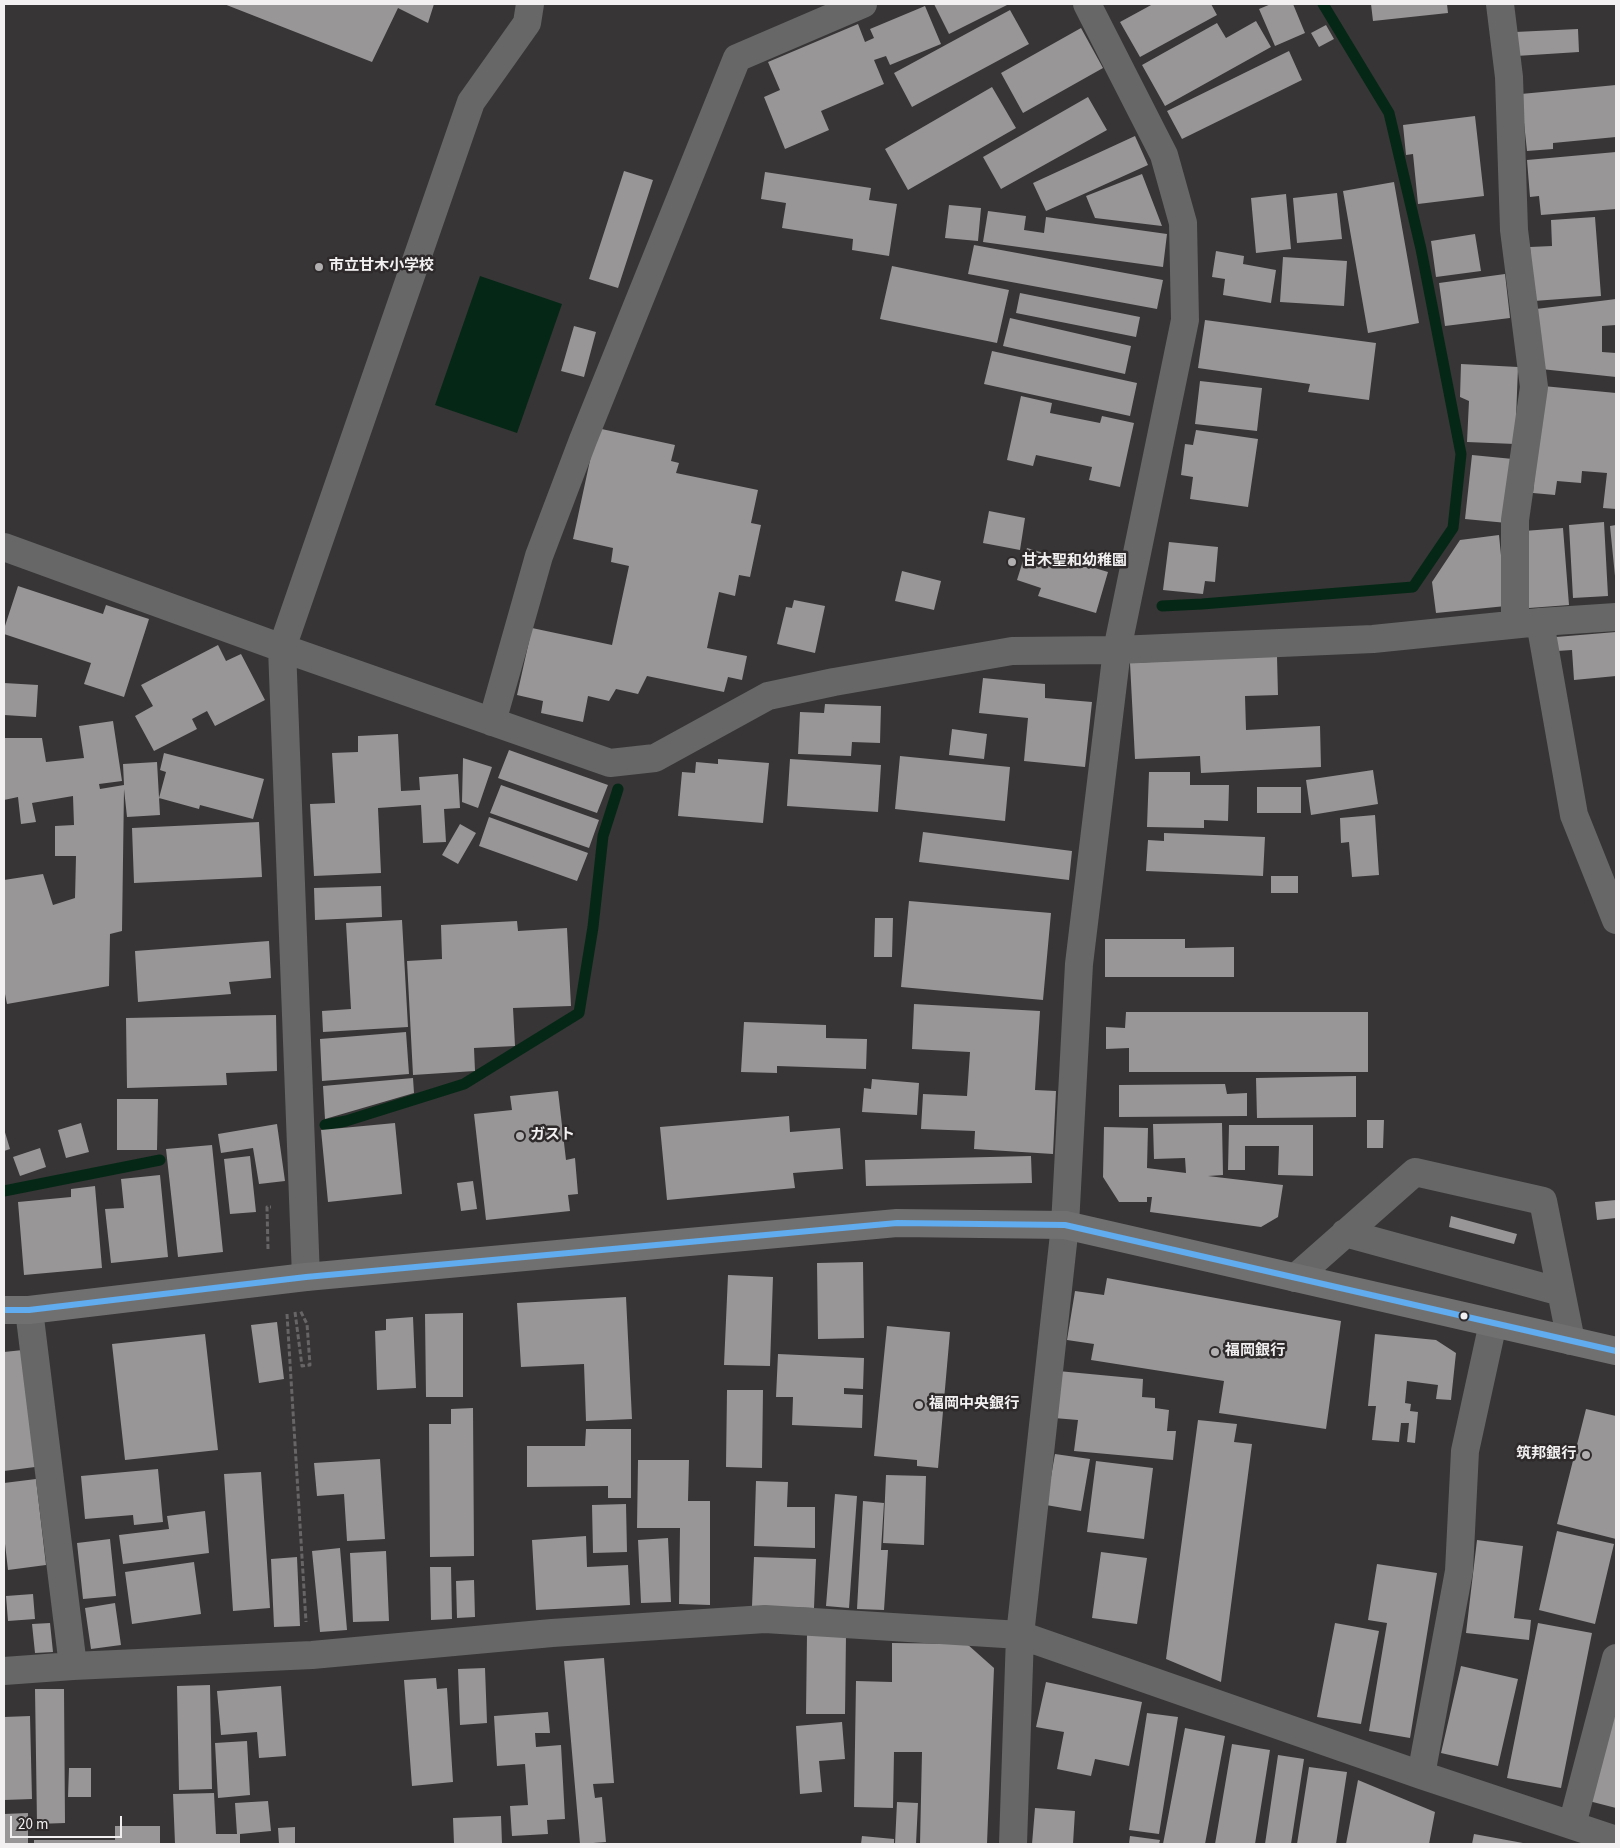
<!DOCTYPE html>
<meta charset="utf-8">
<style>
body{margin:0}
#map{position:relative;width:1620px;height:1848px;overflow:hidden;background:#373536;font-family:"Source Sans 3",sans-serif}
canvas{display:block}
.frame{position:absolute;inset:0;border:5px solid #f3f0f1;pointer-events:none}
.scale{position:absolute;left:10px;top:1816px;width:112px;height:22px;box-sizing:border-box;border:2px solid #f3f0f1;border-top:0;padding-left:6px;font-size:15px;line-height:18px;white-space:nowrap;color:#f3f0f1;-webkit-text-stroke:4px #2e2a2b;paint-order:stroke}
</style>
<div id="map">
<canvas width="1620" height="1848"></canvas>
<div class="frame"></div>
<div class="scale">20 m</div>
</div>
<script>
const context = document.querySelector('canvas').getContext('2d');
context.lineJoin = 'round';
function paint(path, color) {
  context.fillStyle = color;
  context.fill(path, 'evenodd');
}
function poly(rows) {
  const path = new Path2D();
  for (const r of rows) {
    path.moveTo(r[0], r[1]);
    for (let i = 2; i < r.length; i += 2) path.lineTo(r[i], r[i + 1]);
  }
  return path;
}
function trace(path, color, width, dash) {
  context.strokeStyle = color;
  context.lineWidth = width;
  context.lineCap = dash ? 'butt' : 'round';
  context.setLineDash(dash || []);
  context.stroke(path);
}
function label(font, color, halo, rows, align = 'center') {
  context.font = font + ' "Source Sans 3","Noto Sans JP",sans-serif';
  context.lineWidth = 5;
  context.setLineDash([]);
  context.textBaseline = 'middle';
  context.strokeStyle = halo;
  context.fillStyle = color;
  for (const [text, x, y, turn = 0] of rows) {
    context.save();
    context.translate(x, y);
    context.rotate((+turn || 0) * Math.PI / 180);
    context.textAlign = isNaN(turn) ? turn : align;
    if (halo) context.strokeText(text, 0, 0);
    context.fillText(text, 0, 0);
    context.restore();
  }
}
paint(poly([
 [480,276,562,304,517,433,435,405]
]), '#052816');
trace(poly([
 [1162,606,1202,604,1413,587,1453,528,1461,454,1421,249,1389,113,1323,4],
 [325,1125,346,1121,464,1084,579,1013,593,927,603,836,618,789],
 [4,1191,160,1160]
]), '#052816', 11);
paint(poly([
 [224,4,434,4,428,23,398,8,372,62],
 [934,4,1009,4,949,34],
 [1153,4,1211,4,1217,15,1140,57,1120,22],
 [1271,4,1293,4,1305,33,1275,46,1259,9],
 [1371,4,1447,4,1448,13,1373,21],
 [925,6,941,44,890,65,886,56,874,60,884,84,821,111,829,130,785,149,764,97,780,90,768,62,858,24,865,42,874,38,870,29],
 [1010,10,1029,44,912,107,894,73],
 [1256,21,1271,47,1165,106,1142,65,1217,23,1226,38],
 [1326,25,1334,39,1319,47,1311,33],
 [1081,28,1103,68,1023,113,1001,73],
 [1578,29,1579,52,1516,56,1515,32],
 [1289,51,1302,80,1182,139,1167,111],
 [1616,85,1616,137,1553,143,1553,149,1527,151,1521,94],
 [992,87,1016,128,908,190,885,149],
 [1088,97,1107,130,1001,189,983,157],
 [1475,116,1484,196,1418,204,1413,154,1406,155,1403,125],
 [1135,136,1148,165,1046,211,1033,183],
 [1616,152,1616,209,1541,215,1539,196,1530,197,1527,160],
 [624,171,653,180,618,288,589,279],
 [765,172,871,188,869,200,897,204,889,256,852,250,853,239,782,228,786,203,761,199],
 [1142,174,1162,226,1095,218,1086,196],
 [1394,182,1419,323,1368,333,1343,191],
 [1337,193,1342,239,1297,243,1293,198],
 [1286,194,1291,249,1256,253,1251,198],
 [949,205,981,208,978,241,945,238],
 [988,211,1026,216,1024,230,1044,233,1046,217,1167,234,1163,267,983,242],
 [1595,217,1601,296,1534,301,1530,247,1552,246,1551,220],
 [1475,234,1481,271,1436,277,1431,241],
 [974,245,1163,280,1157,309,968,274],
 [1216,251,1244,256,1243,264,1276,270,1271,303,1223,295,1225,279,1212,277],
 [1283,257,1347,261,1344,306,1280,302],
 [892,266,1009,290,997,343,880,319],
 [1505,274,1510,318,1445,326,1439,283],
 [1020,293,1140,317,1136,337,1016,313],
 [1616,299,1616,325,1602,326,1602,352,1616,353,1616,377,1541,369,1536,309],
 [1010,318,1131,346,1125,374,1003,346],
 [1205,320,1376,343,1369,400,1308,392,1310,384,1198,368],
 [574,326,596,332,584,377,561,371],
 [992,351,1137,383,1130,416,984,384],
 [1461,364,1518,367,1515,444,1467,442,1469,401,1460,397],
 [1200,381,1262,388,1257,431,1195,424],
 [1543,386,1616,393,1616,509,1603,508,1607,473,1582,471,1581,483,1557,481,1555,495,1533,493],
 [1021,396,1052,403,1050,413,1100,423,1102,416,1134,423,1120,487,1089,480,1092,467,1036,455,1033,466,1007,460],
 [597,428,675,445,671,461,679,463,676,473,758,490,751,523,761,525,750,577,739,575,735,596,719,592,707,648,747,656,742,680,728,677,724,692,647,676,638,694,616,689,609,701,588,696,583,722,541,713,543,701,517,695,532,628,612,645,629,566,611,562,613,548,573,539],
 [1196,430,1258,439,1248,507,1190,499,1193,477,1181,475,1185,444,1193,445],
 [1472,455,1513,459,1507,523,1465,519],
 [989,511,1025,518,1020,550,983,543],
 [1604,522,1608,596,1573,598,1569,525],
 [1616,525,1616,576,1615,576,1610,526],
 [1563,528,1569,605,1529,608,1524,531],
 [1499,535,1506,606,1436,613,1432,582,1460,540],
 [1169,542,1218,547,1215,582,1205,581,1203,594,1163,590],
 [1027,548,1108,572,1096,613,1038,596,1041,588,1017,580],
 [902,571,941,581,934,610,895,601],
 [18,586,103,614,106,605,149,619,124,697,84,684,91,663,4,634,4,629],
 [794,600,825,606,815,653,777,644,786,607,792,608],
 [1616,632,1616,676,1574,680,1572,650,1557,651,1556,637],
 [218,645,226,661,241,654,265,700,215,726,207,711,192,719,197,729,154,751,135,716,153,706,141,685],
 [1277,656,1278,695,1245,696,1246,730,1320,726,1321,767,1201,773,1200,756,1135,759,1130,663],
 [983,678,1045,684,1045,698,1092,702,1085,767,1024,761,1028,718,979,713],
 [4,683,38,685,36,717,4,715],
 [825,704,881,706,880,743,852,742,851,756,798,754,800,712,824,713],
 [113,721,122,781,99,784,100,789,124,785,123,764,157,762,160,815,127,817,124,789,122,931,110,934,109,986,7,1004,5,994,4,994,4,880,43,874,53,905,75,898,76,856,55,856,55,826,74,825,73,796,32,803,36,822,21,824,18,797,4,800,4,738,42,738,46,762,84,758,79,726],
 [952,729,987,734,984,759,949,755],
 [398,734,401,791,420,790,419,777,458,774,460,808,444,809,446,842,423,843,421,805,378,808,381,873,314,876,310,804,335,803,332,753,358,752,358,736],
 [509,750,608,785,597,813,498,778],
 [164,753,264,779,253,819,200,805,199,809,159,798,166,772,160,770],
 [900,756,1010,767,1005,821,895,809],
 [463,758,492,767,478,808,462,802],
 [718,759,769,763,763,823,678,816,682,772,695,773,696,762,718,764],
 [790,759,881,765,878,812,787,806],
 [1373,770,1378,804,1311,815,1306,780],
 [1149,772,1190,772,1190,785,1229,785,1228,821,1204,820,1204,828,1147,827],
 [501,785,599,820,589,848,490,813],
 [1257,787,1301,787,1301,813,1257,813],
 [1375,815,1379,875,1352,877,1349,842,1341,843,1340,818],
 [489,817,588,853,577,881,479,846],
 [259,822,262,877,134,883,132,828],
 [460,824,476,833,458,864,442,855],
 [923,832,1072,851,1069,880,919,862],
 [1164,833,1265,837,1263,876,1146,871,1148,840,1164,841],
 [1271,876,1298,876,1298,893,1271,893],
 [381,886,382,917,315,920,314,888],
 [909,901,1051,913,1043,1000,901,987],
 [875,918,893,918,892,957,874,957],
 [402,920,408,1027,323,1032,322,1011,351,1009,346,923],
 [517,921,518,931,567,928,571,1006,513,1008,515,1046,474,1048,475,1071,413,1075,407,961,442,959,441,925],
 [1105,939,1185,939,1185,948,1234,947,1234,977,1105,977],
 [269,941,271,978,229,982,231,994,138,1002,135,951],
 [914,1004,1040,1011,1035,1090,1056,1091,1053,1154,974,1149,975,1131,921,1129,923,1094,967,1096,970,1052,912,1049],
 [1126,1012,1368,1012,1368,1072,1129,1072,1129,1048,1106,1049,1106,1027,1125,1028],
 [276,1015,277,1071,226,1073,227,1085,127,1088,126,1018],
 [744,1022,826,1025,826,1038,867,1039,866,1069,777,1066,777,1073,741,1072],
 [406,1032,409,1074,322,1081,320,1039],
 [1356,1076,1356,1117,1257,1118,1256,1078],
 [413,1078,414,1093,325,1119,323,1086],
 [872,1079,919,1083,917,1115,862,1112,864,1088,871,1089],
 [1225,1084,1227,1094,1247,1093,1247,1116,1119,1117,1119,1085],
 [558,1091,566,1160,575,1158,578,1194,568,1195,570,1211,486,1220,474,1114,512,1110,510,1096],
 [117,1099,158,1099,157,1150,117,1150],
 [789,1116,790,1132,840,1128,843,1169,793,1173,795,1188,667,1200,660,1127],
 [1367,1120,1384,1120,1383,1148,1367,1148],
 [81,1123,89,1152,66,1158,58,1130],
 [395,1123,402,1194,328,1202,321,1130],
 [1222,1123,1223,1175,1208,1176,1283,1185,1278,1217,1261,1227,1150,1212,1152,1197,1147,1197,1147,1202,1119,1202,1103,1177,1104,1127,1148,1128,1147,1168,1186,1173,1185,1158,1154,1159,1153,1124],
 [277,1124,285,1181,259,1184,253,1148,221,1153,218,1134],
 [1229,1125,1313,1125,1313,1176,1278,1175,1279,1146,1245,1146,1245,1170,1228,1170],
 [4,1129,10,1149,4,1151],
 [212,1145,223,1252,178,1257,166,1149],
 [40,1148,46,1167,20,1176,13,1157],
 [250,1156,256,1212,230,1214,224,1159],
 [1031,1156,1032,1183,866,1186,865,1160],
 [160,1175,168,1257,111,1263,105,1209,124,1208,121,1179],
 [473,1181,477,1209,461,1211,457,1183],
 [95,1186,102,1268,24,1275,18,1202,71,1197,71,1189],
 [1616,1200,1616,1218,1597,1220,1595,1202],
 [1451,1216,1517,1234,1514,1244,1449,1227],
 [863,1262,864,1338,818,1339,817,1263],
 [728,1275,773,1277,770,1366,724,1365],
 [1107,1278,1341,1321,1326,1429,1219,1413,1224,1381,1091,1360,1094,1344,1067,1340,1075,1291,1104,1295],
 [626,1297,632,1419,586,1421,584,1364,521,1367,517,1303],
 [463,1313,463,1397,426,1397,425,1314],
 [413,1317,416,1388,377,1390,375,1331,386,1330,386,1319],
 [277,1322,284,1379,259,1383,251,1325],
 [887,1326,950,1332,938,1468,917,1466,917,1460,874,1456],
 [205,1334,218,1450,125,1460,112,1344],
 [1375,1334,1436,1340,1456,1353,1451,1400,1436,1399,1438,1385,1407,1381,1405,1403,1411,1404,1410,1411,1418,1412,1415,1443,1407,1442,1409,1423,1401,1423,1399,1442,1372,1440,1376,1406,1368,1406],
 [23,1350,35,1467,4,1471,4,1352],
 [778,1354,864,1358,863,1389,844,1388,844,1394,863,1395,862,1428,792,1425,793,1397,776,1397],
 [1058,1371,1143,1379,1142,1397,1155,1398,1155,1408,1169,1410,1167,1431,1176,1431,1173,1460,1074,1451,1078,1420,1054,1418],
 [727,1390,763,1390,762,1468,726,1467],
 [473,1408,474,1556,430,1557,429,1424,451,1424,451,1409],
 [1586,1409,1616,1416,1616,1539,1557,1524],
 [1198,1420,1237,1424,1234,1442,1252,1444,1221,1682,1166,1659],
 [586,1429,631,1429,631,1498,608,1498,608,1486,527,1487,527,1446,585,1446],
 [1055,1454,1090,1459,1081,1511,1046,1505],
 [380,1459,385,1539,347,1541,344,1494,317,1496,314,1463],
 [638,1460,689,1460,688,1501,710,1501,710,1605,679,1604,680,1528,637,1528],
 [1096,1461,1153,1468,1144,1539,1087,1532],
 [158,1469,163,1522,134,1525,133,1515,85,1519,81,1476],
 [261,1472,270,1608,233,1611,224,1474],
 [886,1475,926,1476,924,1545,883,1543],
 [36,1479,46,1565,8,1570,4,1535,4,1483],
 [756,1481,788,1482,787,1507,815,1507,815,1548,754,1546],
 [835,1494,857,1496,849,1608,826,1606],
 [863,1501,884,1503,881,1550,888,1550,884,1610,857,1609],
 [626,1504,627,1552,593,1553,592,1505],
 [205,1511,209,1553,123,1564,119,1535,169,1529,167,1516],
 [1557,1531,1614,1544,1595,1624,1539,1610],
 [586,1536,587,1567,628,1565,630,1605,536,1610,532,1540],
 [668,1538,671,1602,641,1603,638,1540],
 [110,1539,116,1596,83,1599,77,1543],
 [1477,1540,1523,1546,1514,1618,1531,1620,1529,1640,1466,1633],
 [340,1548,347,1630,320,1632,312,1551],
 [386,1551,389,1621,353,1622,350,1553],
 [1101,1552,1147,1558,1137,1624,1092,1618],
 [297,1557,300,1626,274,1627,271,1559],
 [754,1557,816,1559,814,1608,752,1606],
 [194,1562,201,1614,132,1624,125,1572],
 [1377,1564,1437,1573,1410,1738,1369,1731,1387,1623,1368,1620],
 [430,1567,451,1567,452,1619,431,1620],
 [474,1580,475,1617,457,1618,456,1581],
 [33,1594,35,1619,8,1621,6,1596],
 [115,1603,121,1645,91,1649,85,1608],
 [50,1623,53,1652,35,1653,32,1624],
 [1335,1623,1379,1631,1361,1724,1317,1717],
 [1538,1623,1592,1633,1561,1788,1507,1778],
 [807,1634,846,1635,845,1714,806,1714],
 [892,1643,967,1644,994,1668,987,1844,920,1844,922,1752,894,1752,893,1808,854,1807,856,1681,892,1682],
 [604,1658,614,1783,593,1784,595,1798,602,1797,606,1842,580,1844,564,1661],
 [1461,1666,1518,1679,1498,1766,1441,1753],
 [485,1668,487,1723,460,1725,458,1669],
 [436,1678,437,1689,447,1688,453,1782,412,1786,404,1680],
 [1046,1682,1142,1702,1129,1766,1095,1759,1091,1776,1057,1769,1064,1732,1036,1727],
 [1616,1682,1616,1808,1585,1800],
 [210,1685,212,1789,179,1790,177,1686],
 [281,1686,286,1756,259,1758,257,1732,221,1735,217,1691],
 [35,1689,64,1689,65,1823,37,1824],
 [548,1712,550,1733,535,1733,536,1747,561,1745,565,1819,547,1820,548,1834,512,1836,510,1806,528,1805,525,1764,497,1766,494,1716],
 [1147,1713,1178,1717,1159,1834,1129,1830],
 [30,1716,32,1799,4,1800,4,1717],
 [842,1722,845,1759,819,1761,822,1792,800,1794,796,1726],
 [1185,1728,1225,1736,1205,1844,1163,1844],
 [247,1741,250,1795,218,1798,215,1743],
 [1232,1744,1270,1750,1255,1844,1215,1844],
 [1278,1755,1304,1759,1291,1844,1265,1844],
 [1309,1767,1347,1772,1336,1844,1297,1844],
 [69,1768,91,1768,91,1797,68,1797],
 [1358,1780,1435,1812,1429,1844,1346,1844],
 [214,1793,216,1834,237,1834,235,1803,268,1801,271,1831,240,1834,240,1844,175,1844,173,1794],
 [897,1802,918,1803,916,1844,895,1844],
 [1035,1808,1075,1811,1073,1844,1032,1844],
 [28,1813,28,1844,4,1844,4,1814],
 [501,1816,502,1844,454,1844,453,1818],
 [115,1826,160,1826,160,1844,34,1844,34,1840,115,1840],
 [295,1827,295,1844,279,1844,278,1828],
 [1474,1834,1523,1843,1523,1844,1472,1844],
 [862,1836,894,1839,894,1844,861,1844],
 [1130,1836,1160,1840,1159,1844,1129,1844]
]), '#989697');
trace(poly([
 [268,1249,267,1207,271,1207],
 [295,1312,302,1366,310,1365,307,1324,300,1310],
 [287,1314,306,1622]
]), '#676566', 3, [5, 2.5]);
trace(poly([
 [1500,4,1509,77,1514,230,1534,387,1515,520,1515,624],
 [4,547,282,648,610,763,655,758,768,696,834,682,1012,651,1117,650,1373,639,1540,622,1616,617],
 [1540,622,1574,815,1616,920],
 [492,722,539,556,583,440,737,58,863,4],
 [1345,1233,1561,1292],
 [306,1277,282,648,471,102,527,23,530,4],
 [1295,1278,1415,1172,1543,1201,1571,1341],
 [29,1310,73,1666],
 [4,1671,73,1666,312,1655,552,1633,765,1619,1020,1635,1421,1775,1616,1840],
 [1421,1775,1459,1571,1465,1451,1493,1323],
 [1572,1825,1616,1658],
 [1013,1844,1020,1635,1065,1225,1079,964,1117,650,1185,320,1183,223,1164,155,1087,4]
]), '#676767', 28);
trace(poly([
 [4,1310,29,1310,306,1277,897,1223,1065,1225,1616,1351]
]), '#717070', 28);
trace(poly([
 [4,1310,29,1310,306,1277,897,1223,1065,1225,1616,1351]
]), '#60acee', 6);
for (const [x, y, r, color] of [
 [319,267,5,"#b1afb0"],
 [1012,562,5,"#b1afb0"],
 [520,1136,5,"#b1afb0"],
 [1464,1316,4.5,"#f3f0f1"],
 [1215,1352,5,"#b1afb0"],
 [919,1405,5,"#b1afb0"],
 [1586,1455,5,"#b1afb0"]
]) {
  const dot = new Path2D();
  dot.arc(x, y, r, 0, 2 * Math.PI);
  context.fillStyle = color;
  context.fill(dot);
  trace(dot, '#2e2a2b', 2);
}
label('bold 15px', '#f3f0f1', '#2e2a2b', [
 ["市立甘木小学校",329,267],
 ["甘木聖和幼稚園",1022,562],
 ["ガスト",530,1136],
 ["福岡銀行",1225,1352],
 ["福岡中央銀行",929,1405],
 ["筑邦銀行",1576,1455,"right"]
], 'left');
</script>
